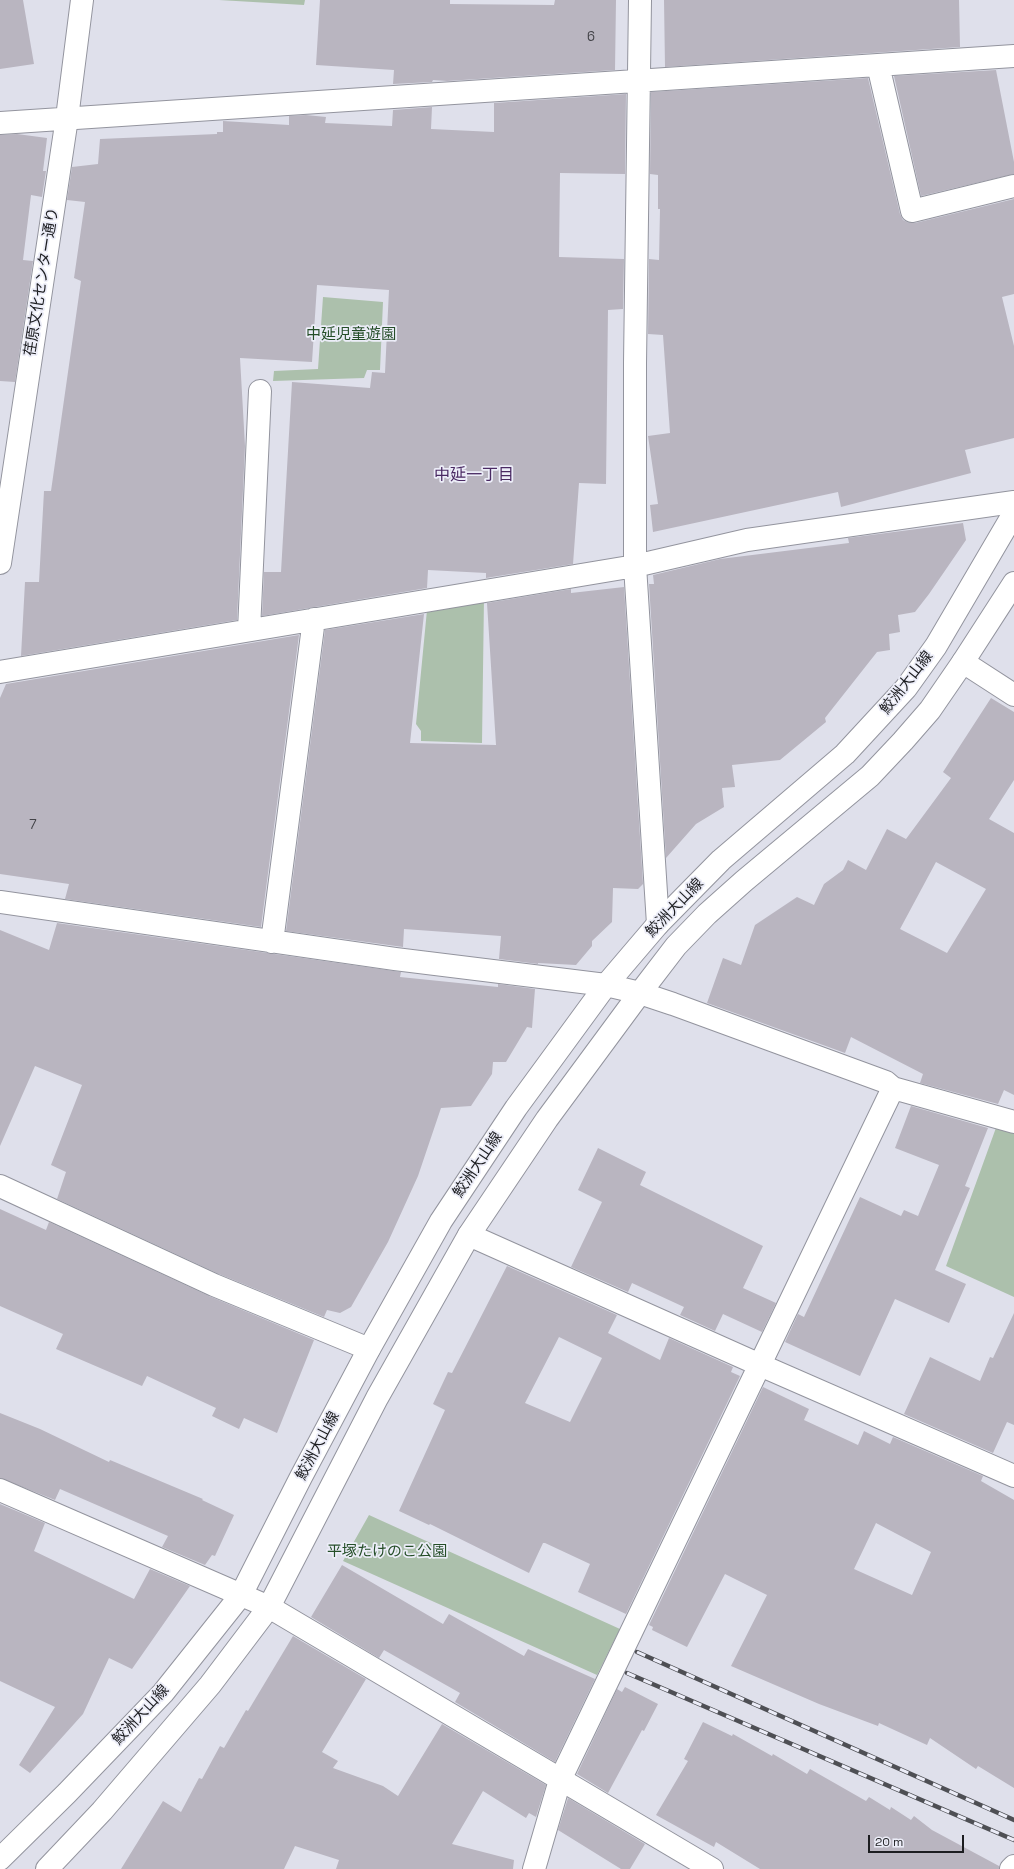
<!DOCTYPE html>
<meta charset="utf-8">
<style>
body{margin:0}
#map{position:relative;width:1014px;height:1869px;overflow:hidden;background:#dfe0eb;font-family:"Space Grotesk",sans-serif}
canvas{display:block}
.scale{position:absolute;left:868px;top:1835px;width:96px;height:18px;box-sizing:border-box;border:2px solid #1c1d20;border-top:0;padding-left:5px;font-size:12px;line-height:14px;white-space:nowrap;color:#1c1d20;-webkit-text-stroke:3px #ecedf8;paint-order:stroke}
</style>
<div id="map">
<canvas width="1014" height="1869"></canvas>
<div class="scale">20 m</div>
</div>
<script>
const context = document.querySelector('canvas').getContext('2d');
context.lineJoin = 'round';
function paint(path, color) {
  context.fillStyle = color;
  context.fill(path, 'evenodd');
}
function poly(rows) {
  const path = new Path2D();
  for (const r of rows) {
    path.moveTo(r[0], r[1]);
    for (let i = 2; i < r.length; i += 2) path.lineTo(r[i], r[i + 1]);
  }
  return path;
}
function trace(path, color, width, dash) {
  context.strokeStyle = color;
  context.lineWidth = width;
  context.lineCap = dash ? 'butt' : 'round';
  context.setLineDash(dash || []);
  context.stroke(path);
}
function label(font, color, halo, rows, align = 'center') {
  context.font = font + ' "Space Grotesk","Noto Sans JP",sans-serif';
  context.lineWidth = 3.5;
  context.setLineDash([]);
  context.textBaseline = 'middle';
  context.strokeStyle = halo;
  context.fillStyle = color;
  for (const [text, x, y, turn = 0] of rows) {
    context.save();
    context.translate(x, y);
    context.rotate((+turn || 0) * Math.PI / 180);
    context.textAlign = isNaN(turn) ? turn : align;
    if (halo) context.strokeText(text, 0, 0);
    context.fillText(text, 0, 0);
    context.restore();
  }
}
paint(poly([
 [219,0,305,0,304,5],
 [323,297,383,302,380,370,367,370,364,378,273,381,274,371,318,369],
 [484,598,482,743,421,741,421,731,416,724,427,610],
 [997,1125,1014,1130,1014,1297,946,1266],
 [369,1515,620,1629,597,1675,343,1561]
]), '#acc0ac');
paint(poly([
 [0,0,23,0,34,64,0,69],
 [320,0,450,0,450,4,554,5,555,0,616,0,615,70,447,81,433,80,432,82,393,84,394,70,316,65],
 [664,0,959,0,960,47,665,67],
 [996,70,1014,162,1014,174,921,196,894,76],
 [868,78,900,214,903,220,909,223,915,223,1014,199,1014,294,1002,297,1014,346,1014,438,965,450,971,473,841,507,838,492,653,532,650,505,658,504,648,436,670,433,663,335,648,334,649,259,659,260,660,209,658,209,658,175,650,174,651,92],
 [626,94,625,174,560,173,559,257,624,259,623,309,608,310,606,484,579,483,573,564,486,578,486,573,428,570,427,588,262,616,264,572,281,572,292,382,370,388,372,372,385,373,389,290,317,285,312,362,240,358,245,446,237,620,21,656,25,582,39,582,44,491,51,491,81,281,74,278,85,202,67,200,72,167,98,164,100,139,217,134,217,132,223,132,223,121,289,125,289,116,306,115,326,117,325,123,392,126,393,110,432,107,431,129,494,132,494,103],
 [17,134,47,138,43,171,46,171,42,197,31,195,23,260,33,261,15,382,0,381,0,135],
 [963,523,966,540,929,594,915,612,898,615,900,632,889,634,890,650,877,652,825,718,826,722,780,760,732,765,735,787,722,788,724,807,696,824,666,858,649,584,654,584,653,575,720,559,849,543,848,538],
 [624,587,643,884,638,889,613,888,612,922,592,941,592,946,576,965,538,963,538,964,499,959,501,936,404,929,403,947,286,931,325,630,424,614,410,743,496,745,487,603,571,589,571,593],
 [299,635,261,927,65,899,69,884,0,874,0,698,6,684],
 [991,698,1014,712,1014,780,989,819,1014,833,1014,1095,1004,1090,998,1104,920,1083,923,1074,851,1037,845,1053,707,1003,723,958,741,965,755,925,797,897,814,905,824,884,843,870,848,860,866,870,887,829,906,839,951,778,943,772],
 [936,862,986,889,947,953,900,929],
 [57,923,401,972,400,977,498,987,498,984,535,989,532,1028,527,1027,506,1062,493,1062,492,1074,471,1106,441,1108,418,1176,388,1242,351,1307,340,1313,327,1310,324,1317,219,1274,57,1199,66,1172,51,1165,82,1085,35,1066,0,1146,0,930,49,950],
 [911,1106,988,1128,965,1186,970,1188,935,1270,966,1284,949,1323,895,1299,860,1376,785,1342,798,1314,804,1317,860,1197,901,1216,904,1210,918,1216,939,1165,895,1148],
 [598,1148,646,1172,640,1185,763,1246,743,1288,776,1303,762,1332,723,1314,715,1331,680,1315,684,1307,632,1283,628,1292,571,1267,602,1202,578,1190],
 [0,1209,46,1230,49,1222,209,1296,314,1340,277,1433,244,1418,239,1429,212,1416,216,1408,147,1376,142,1386,56,1349,63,1334,0,1306],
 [507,1266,617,1315,608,1333,660,1360,669,1338,733,1367,731,1372,740,1376,626,1614,578,1592,590,1564,545,1543,543,1543,529,1573,430,1524,429,1525,399,1511,445,1410,433,1404,448,1372,452,1373],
 [559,1337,602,1358,570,1422,525,1403],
 [1014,1313,1014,1425,1007,1422,993,1453,904,1414,930,1357,980,1381,990,1357,993,1358],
 [763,1387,809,1409,804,1420,858,1445,864,1431,890,1444,893,1437,983,1476,981,1481,1014,1500,1014,1788,978,1766,976,1769,930,1738,927,1745,879,1723,878,1726,819,1704,731,1666,767,1595,725,1574,687,1647,652,1630,653,1627,649,1625],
 [876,1523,931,1552,912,1595,854,1569],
 [0,1413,40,1429,109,1462,110,1460,203,1499,202,1500,234,1515,215,1556,212,1555,205,1565,162,1547,168,1536,60,1489,55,1500,0,1478],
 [0,1504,45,1523,34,1551,134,1599,150,1569,190,1586,132,1669,109,1658,83,1714,30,1773,19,1765,55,1707,0,1681],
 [342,1565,443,1624,449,1614,524,1656,528,1649,595,1679,555,1762,455,1702,460,1693,384,1650,379,1658,311,1617],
 [293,1636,366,1679,322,1752,338,1761,333,1768,383,1786,398,1796,442,1724,546,1785,536,1817,529,1813,526,1818,483,1791,452,1844,514,1860,513,1869,336,1869,339,1860,295,1846,284,1869,121,1869,163,1801,181,1812,199,1778,202,1779,220,1746,224,1748,246,1710,248,1711],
 [625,1687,658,1704,644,1731,642,1730,608,1793,577,1774,617,1689,622,1692],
 [703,1722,732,1736,733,1734,772,1756,773,1754,807,1774,810,1769,866,1801,869,1797,890,1810,891,1807,911,1820,914,1816,932,1830,999,1866,999,1869,760,1869,716,1842,714,1847,656,1815,688,1761,684,1759],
 [568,1798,645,1844,630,1869,621,1869,558,1830]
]), '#b9b5c0');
const minor = poly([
 [640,0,635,363,635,566,658,924],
 [878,65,912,211,1014,186],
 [0,123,1014,56],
 [0,563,67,118,82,0],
 [249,630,260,391],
 [963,662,1014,695],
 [0,672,635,566,747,540,1014,502],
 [0,902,395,959,606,985,640,993,673,1004,886,1082,893,1088,1014,1122],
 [272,942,314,619],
 [0,1186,214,1285,369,1349],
 [469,1235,760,1365,1014,1476],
 [0,1490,269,1607,712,1869],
 [534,1869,560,1780,893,1088],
 [1011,1869,1014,1866]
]);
const secondary = poly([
 [0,1859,67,1793,163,1693,241,1595,301,1477,369,1349,441,1221,516,1108,606,985,658,924,721,860,845,754,906,688,936,646,1014,513],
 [47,1869,102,1811,210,1685,269,1607,377,1398,469,1235,547,1119,640,993,676,946,707,914,744,881,870,776,903,741,930,710,963,662,1014,583]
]);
trace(minor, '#93949e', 24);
trace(secondary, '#93949e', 24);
trace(minor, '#fff', 22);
trace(secondary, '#fff', 22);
const rail = poly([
 [637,1652,1014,1820],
 [627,1673,1014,1840]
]);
trace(rail, '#4e4f54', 4.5);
trace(rail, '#ecedf8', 3, [9]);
label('13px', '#434348', null, [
 ["6",591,37],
 ["7",33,825]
]);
label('15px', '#1c1d20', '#ecedf8', [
 ["荏原文化センター通り",42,282,-81],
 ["鮫洲大山線",907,683,-52],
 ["鮫洲大山線",675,908,-46],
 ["鮫洲大山線",478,1165,-56],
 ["鮫洲大山線",318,1446,-62],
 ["鮫洲大山線",141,1715,-47]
]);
label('15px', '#254e28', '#ecedf8', [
 ["中延児童遊園",351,335],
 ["平塚たけのこ公園",387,1552]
]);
label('16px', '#492962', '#ecedf8', [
 ["中延一丁目",474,476]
]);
</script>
